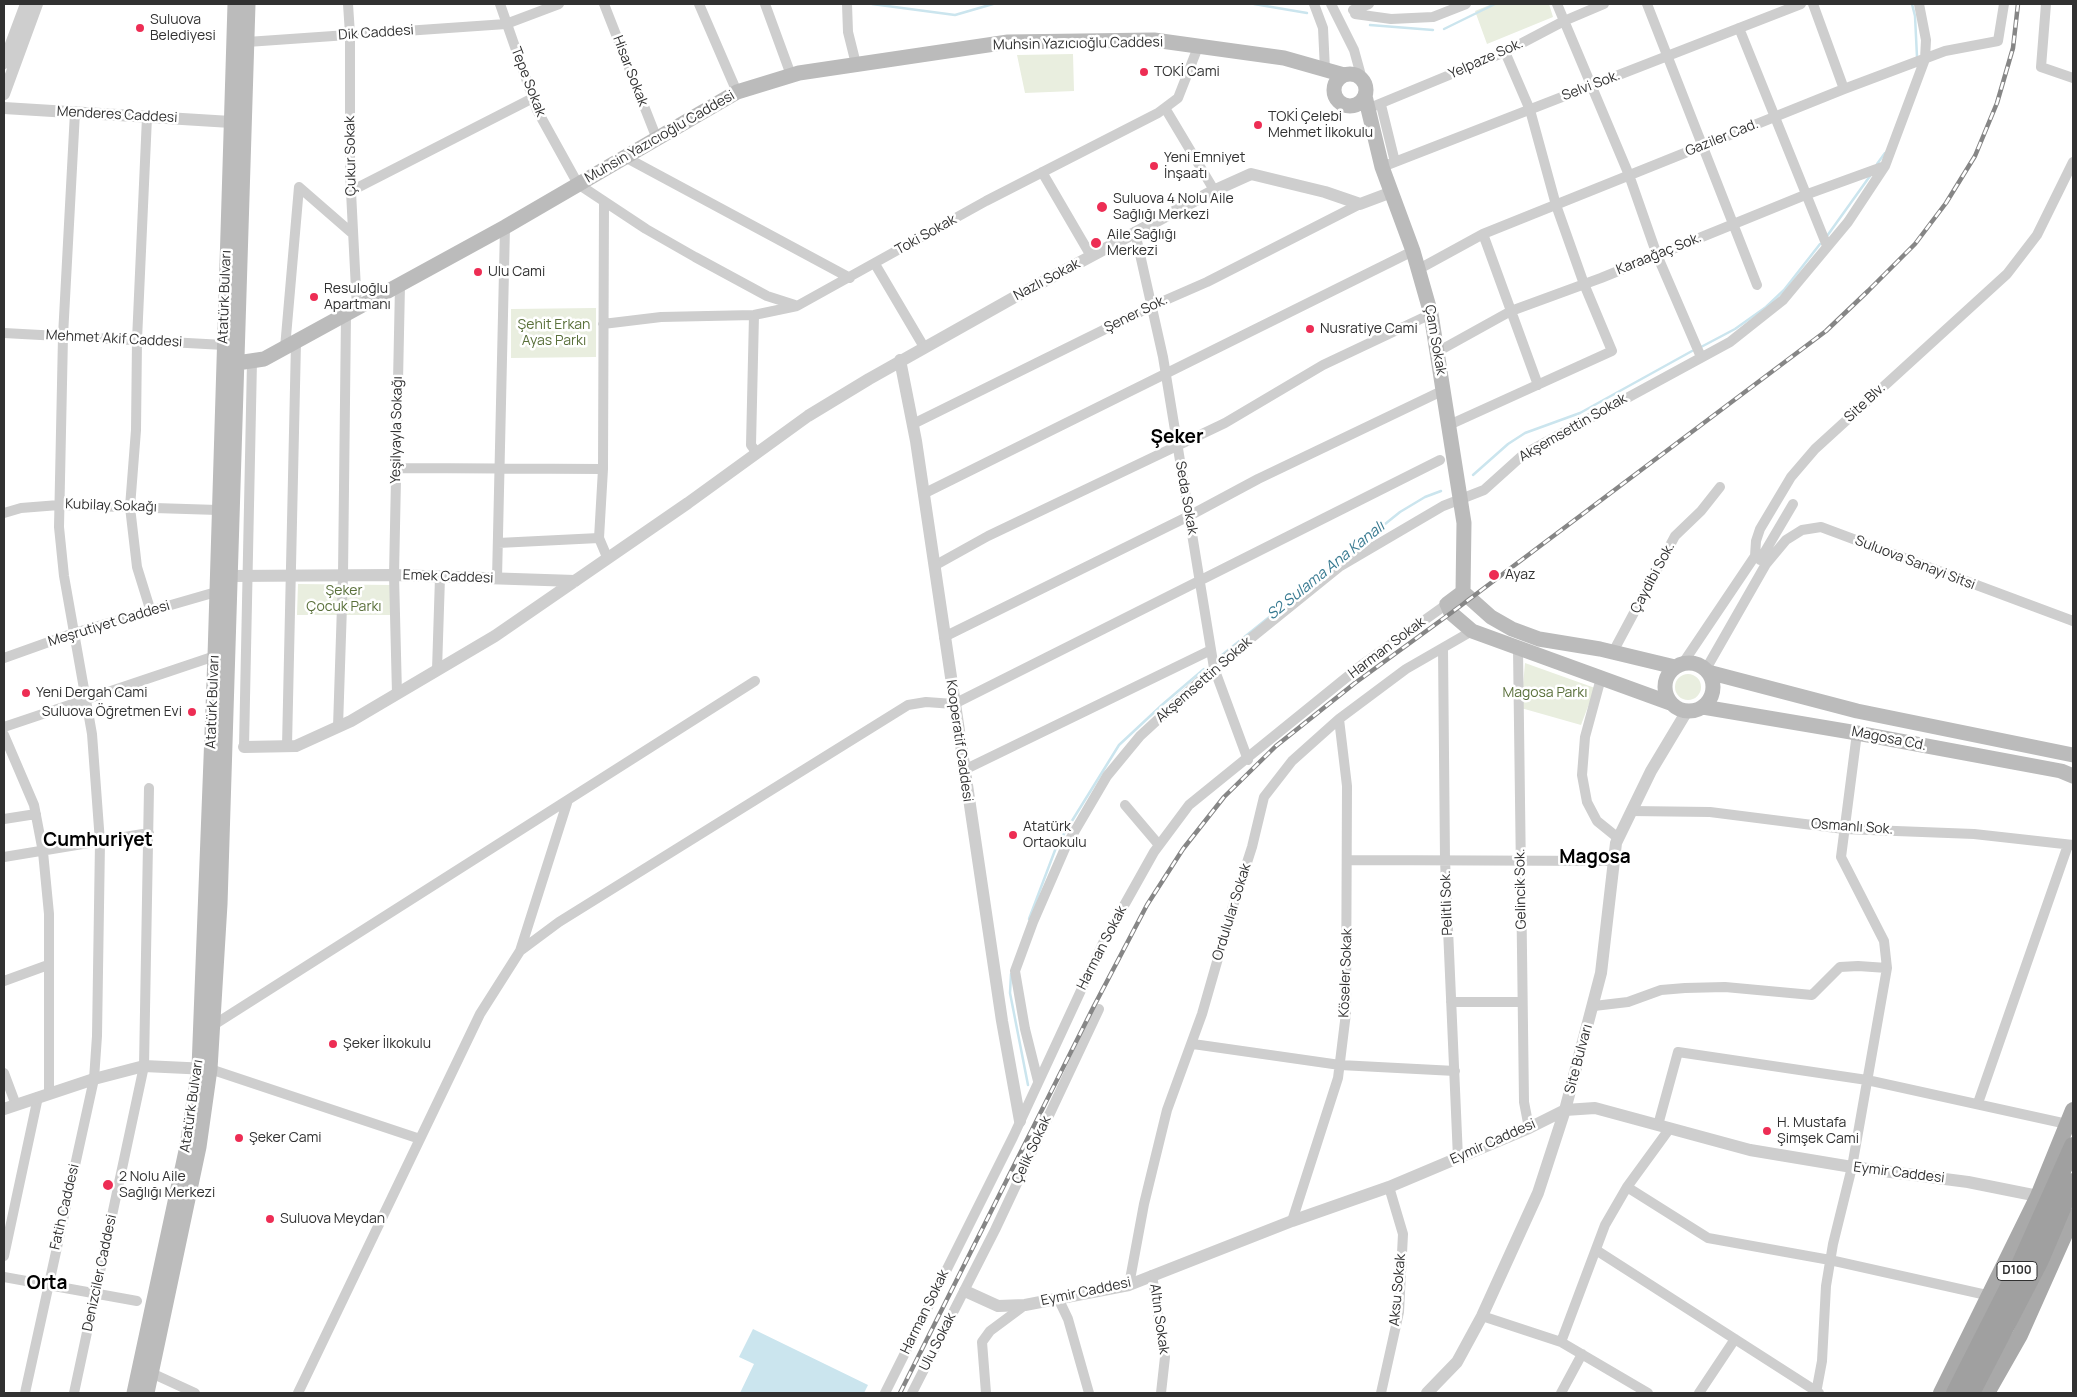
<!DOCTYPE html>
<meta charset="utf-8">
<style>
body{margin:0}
#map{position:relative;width:2077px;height:1397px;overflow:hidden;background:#fff;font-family:Manrope,sans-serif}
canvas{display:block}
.frame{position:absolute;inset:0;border:5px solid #313131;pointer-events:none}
</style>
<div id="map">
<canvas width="2077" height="1397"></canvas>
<div class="frame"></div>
</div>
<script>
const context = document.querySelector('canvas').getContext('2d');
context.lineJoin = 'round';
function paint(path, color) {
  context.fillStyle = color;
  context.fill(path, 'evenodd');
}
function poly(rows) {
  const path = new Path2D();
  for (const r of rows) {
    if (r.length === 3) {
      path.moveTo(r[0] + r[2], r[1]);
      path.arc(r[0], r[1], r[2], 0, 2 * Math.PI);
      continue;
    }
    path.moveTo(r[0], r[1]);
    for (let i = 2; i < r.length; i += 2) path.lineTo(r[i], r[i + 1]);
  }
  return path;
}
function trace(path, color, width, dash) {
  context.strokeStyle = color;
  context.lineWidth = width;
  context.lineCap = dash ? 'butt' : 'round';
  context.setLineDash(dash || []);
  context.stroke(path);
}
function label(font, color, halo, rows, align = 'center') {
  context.font = font + ' Manrope,sans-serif';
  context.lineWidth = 5;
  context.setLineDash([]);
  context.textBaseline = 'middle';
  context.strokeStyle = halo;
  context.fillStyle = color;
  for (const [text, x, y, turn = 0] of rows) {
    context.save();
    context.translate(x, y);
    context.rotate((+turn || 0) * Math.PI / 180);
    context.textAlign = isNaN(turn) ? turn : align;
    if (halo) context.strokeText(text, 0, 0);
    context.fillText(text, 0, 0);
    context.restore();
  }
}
paint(poly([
 [1492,4,1549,4,1553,17,1487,44,1475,11],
 [1073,54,1074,91,1025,93,1017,55],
 [596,308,596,357,511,358,511,309],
 [298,584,391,585,390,615,297,615],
 [1525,663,1595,688,1581,725,1521,708],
 [1688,687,13]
]), '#e9eedf');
paint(poly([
 [753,1329,868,1385,864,1393,740,1393,754,1364,739,1357]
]), '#cbe5ee');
trace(poly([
 [872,4,955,15,993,4],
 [1254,4,1307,13],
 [1912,4,1915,16,1917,57],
 [1370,25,1433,30],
 [1444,29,1495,4],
 [1877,164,1885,153],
 [1827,236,1870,176],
 [1701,347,1735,329,1766,307,1784,290,1820,244],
 [1473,475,1508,444,1525,433,1580,413,1692,351],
 [1217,659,1400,512,1425,497,1441,491],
 [1029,919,1057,845,1119,745,1163,704,1204,669],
 [1011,974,1010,993,1028,1085]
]), '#cbe5ee', 2.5);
trace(poly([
 [348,4,350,34,350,172,357,309],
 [500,4,537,110,578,184,646,229,695,257,767,296,795,305],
 [604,4,657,139],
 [699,4,737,92],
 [765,4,791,75],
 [847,4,848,32,856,64],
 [1314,4,1323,28,1325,70],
 [1331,4,1354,50,1362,79],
 [1557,4,1629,175,1657,255,1701,357],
 [1647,4,1757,285],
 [1813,4,1844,89],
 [2046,4,2041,67,2073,78],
 [1353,10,1369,4],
 [1355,14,1391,19,1433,17,1466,4],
 [1739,28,1827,246],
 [247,42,506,24,559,4],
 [1381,105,1395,162],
 [1165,108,1214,190],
 [1367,109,1505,52,1564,21,1604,4],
 [147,117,137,340,136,430,130,507,137,567,151,612],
 [625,157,850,278],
 [1382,167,1801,4],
 [1042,172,1091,256],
 [299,187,353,234],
 [351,191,533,98],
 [604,203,603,469,599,538,607,557],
 [1135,232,1163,357,1214,668,1248,760],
 [1483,234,1538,385],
 [875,264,924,347],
 [1419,269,1483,234,1844,89,1945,51,1998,41,2004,4],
 [754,315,751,445,757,453],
 [603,324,661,317,754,315,797,306,986,201,1158,113,1178,98,1198,47],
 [4,333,224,345],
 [285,348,299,187],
 [1437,352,1511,311,1601,278,1805,195,1885,166],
 [913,424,1152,306,1207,282,1360,204],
 [1449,425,1612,351,1584,284,1556,205,1530,110,1505,52],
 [396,468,603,469],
 [923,494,1413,251],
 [4,513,21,508,59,505,218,510],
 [498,543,599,538],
 [1760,560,1793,504],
 [934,566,988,536,1225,423,1323,365,1431,314],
 [497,579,505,227],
 [944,637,1189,516,1258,479,1444,390],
 [1443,648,1445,860,1458,1158],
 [1518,649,1524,1102,1529,1128],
 [1613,652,1675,536,1701,511,1720,487],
 [4,658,74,633,216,592],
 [1683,663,1755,556,1756,541,1760,529,1791,477,1815,449,2007,274,2037,235,2073,162],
 [1706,669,1766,564,1786,540,1802,530,1821,527,2073,621],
 [437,670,440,577],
 [1601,678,1585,737,1582,775,1587,802,1597,821,1618,838],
 [397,694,394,575,400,285],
 [4,727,215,656],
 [338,727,343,575,346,314],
 [4,735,34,805,43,852,49,914,49,1093],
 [287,746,296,342],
 [244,747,252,361],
 [964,770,1211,650],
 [1125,805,1159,845],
 [1631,811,1710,812,1844,829,1974,834,2073,845],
 [4,819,36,814],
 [4,857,149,833],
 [1347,860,1613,861],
 [520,951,568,800],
 [4,981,48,965],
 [1451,1002,1522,1002],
 [1594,1006,1628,1002,1661,990,1685,988,1725,987,1812,995,1840,967,1858,966,1887,968],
 [212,1026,755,681],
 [1193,1044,1340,1065,1455,1071],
 [210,1069,420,1139],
 [4,1073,16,1105],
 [1038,1081,1025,1029,1015,971,1033,922,1066,846,1107,776,1140,736,1214,668,1339,567,1443,506,1484,490,1524,454,1730,342,1783,300,1848,222,1885,166,1925,59,1926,40,1919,4],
 [1978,1103,2068,845],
 [1658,1125,1678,1052,1867,1080,2067,1124],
 [1627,1187,1708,1238,1830,1260,1991,1296],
 [1292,1221,1338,1078,1346,1013,1347,786,1339,719],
 [1596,1250,1819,1393],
 [4,1256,38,1097],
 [1152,1275,1165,1357,1161,1393],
 [4,1277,137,1301],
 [1129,1285,1144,1204,1167,1110,1202,1014,1233,906,1252,847,1264,797,1292,761,1339,719,1406,669,1472,631],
 [1058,1298,1068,1319,1089,1393],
 [1482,1316,1561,1342,1648,1393],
 [1561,1342,1605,1225,1627,1187,1670,1128],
 [147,1371,195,1393],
 [25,1393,94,1079,97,1036,100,842,92,734,64,576,59,527,63,336,75,112],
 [74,1393,144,1066,149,788],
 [298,1393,480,1014,520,951,559,922,908,705,926,702,954,704,1440,460],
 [885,1393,1013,1137,1103,943,1154,852,1189,805,1363,664,1447,604],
 [912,1393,995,1230,1099,1009],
 [986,1393,982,1342,990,1331,1025,1305],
 [1381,1393,1399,1312,1403,1234,1389,1187],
 [1561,1393,1582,1354],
 [1699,1393,1735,1339],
 [1816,1393,1822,1361,1826,1286,1833,1244,1852,1167,1887,968,1884,941,1841,857,1857,733]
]), '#cecece', 10);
trace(poly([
 [4,63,26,4],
 [4,94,37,4],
 [4,108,231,122],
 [900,360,916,441,1002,1021,1020,1121],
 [230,576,394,575,575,581],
 [244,747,296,746,351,721,495,636,688,503,808,416,869,379,1013,298,1211,192,1251,174,1325,192,1360,204,1392,192],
 [4,1109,94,1079,144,1066,208,1069],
 [965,1291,998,1306,1025,1305,1129,1285,1292,1221,1389,1187,1529,1128,1565,1110,1595,1108,1750,1150,1852,1167,1968,1182,2038,1196],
 [1427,1393,1457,1362,1482,1316,1538,1193,1565,1110,1601,973,1616,843,1651,771,1687,711]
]), '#cecece', 12);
trace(poly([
 [1350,90,16],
 [1365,96,1382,167,1413,251,1431,314,1464,523,1463,592],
 [227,362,237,363,264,359,505,227,737,92,799,73,1008,42,1154,40,1284,58,1344,75],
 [1463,592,1447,604,1451,613,1472,631,1670,703],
 [1463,592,1491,617,1512,629,1539,639,1600,649,1675,667],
 [1689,687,24],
 [1708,672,1857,711,2073,755],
 [1703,707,1857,733,2061,771,2073,776],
 [134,1393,187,1146,199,1068,215,656,235,4],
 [147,1393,199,1147,210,1069,220,904,248,4]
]), '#bbb', 15);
trace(poly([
 [1941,1393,2038,1196,2073,1110],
 [1987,1393,2020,1335,2073,1216]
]), '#a9a9a9', 16);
trace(poly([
 [1955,1393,2020,1265,2073,1146],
 [1971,1393,2040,1260,2073,1182]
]), '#a0a0a0', 18);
const rail = poly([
 [900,1393,1094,1006,1147,905,1183,849,1224,797,1276,746,1355,683,1451,613,1826,331,1868,291,1915,244,1946,203,1975,156,1997,103,2013,48,2018,4]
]);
trace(rail, '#868686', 4.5);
trace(rail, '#fff', 2.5, [8]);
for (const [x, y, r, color] of [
 [140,28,5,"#ed2d54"],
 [1144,72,5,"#ed2d54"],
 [1258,125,5,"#ed2d54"],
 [1154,166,5,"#ed2d54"],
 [1102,207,6,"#ed2d54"],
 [1096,243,6,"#ed2d54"],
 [478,272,5,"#ed2d54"],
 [314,297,5,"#ed2d54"],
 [1310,329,5,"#ed2d54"],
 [1494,575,6,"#ed2d54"],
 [26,693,5,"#ed2d54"],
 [192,712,5,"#ed2d54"],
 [1013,835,5,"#ed2d54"],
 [333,1044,5,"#ed2d54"],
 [1767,1131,5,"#ed2d54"],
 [239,1138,5,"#ed2d54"],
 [108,1185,6,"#ed2d54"],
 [270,1219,5,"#ed2d54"]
]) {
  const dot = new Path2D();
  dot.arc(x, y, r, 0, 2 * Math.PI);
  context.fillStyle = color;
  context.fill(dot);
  trace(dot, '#fff', 2);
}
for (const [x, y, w] of [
 [2017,1271,40]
]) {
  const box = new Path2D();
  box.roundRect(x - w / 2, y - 9.5, w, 19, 4);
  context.fillStyle = '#fff';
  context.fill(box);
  trace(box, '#313131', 1);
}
label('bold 12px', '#313131', null, [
 ["D100",2017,1271]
]);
label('14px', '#313131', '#fff', [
 ["Suluova",150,20],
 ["Belediyesi",150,36],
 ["TOKİ Cami",1154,72],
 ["TOKİ Çelebi",1268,117],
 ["Mehmet İlkokulu",1268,133],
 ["Yeni Emniyet",1164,158],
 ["İnşaatı",1164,174],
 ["Suluova 4 Nolu Aile",1113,199],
 ["Sağlığı Merkezi",1113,215],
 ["Aile Sağlığı",1107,235],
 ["Merkezi",1107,251],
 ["Ulu Cami",488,272],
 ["Resuloğlu",324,289],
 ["Apartmanı",324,305],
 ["Nusratiye Cami",1320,329],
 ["Ayaz",1505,575],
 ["Yeni Dergah Cami",36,693],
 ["Suluova Öğretmen Evi",182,712,"right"],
 ["Atatürk",1023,827],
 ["Ortaokulu",1023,843],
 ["Şeker İlkokulu",343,1044],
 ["H. Mustafa",1777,1123],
 ["Şimşek Cami",1777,1139],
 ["Şeker Cami",249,1138],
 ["2 Nolu Aile",119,1177],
 ["Sağlığı Merkezi",119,1193],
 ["Suluova Meydan",280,1219]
], 'left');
label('14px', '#313131', '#fff', [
 ["Dik Caddesi",376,33,-4],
 ["Muhsin Yazıcıoğlu Caddesi",1078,44,-1],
 ["Yelpaze Sok.",1486,59,-24],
 ["Hisar Sokak",630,71,69],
 ["Tepe Sokak",528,82,69],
 ["Selvi Sok.",1591,86,-21],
 ["Menderes Caddesi",117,115,3],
 ["Muhsin Yazıcıoğlu Caddesi",660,137,-30],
 ["Gaziler Cad.",1722,138,-22],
 ["Çukur Sokak",351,156,-91],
 ["Toki Sokak",926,235,-29],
 ["Karaağaç Sok.",1659,254,-22],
 ["Nazlı Sokak",1047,280,-28],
 ["Atatürk Bulvarı",225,297,-88],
 ["Şener Sok.",1136,314,-26],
 ["Mehmet Akif Caddesi",114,339,3],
 ["Çam Sokak",1435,340,80],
 ["Site Blv.",1865,403,-43],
 ["Akşemsettin Sokak",1573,428,-30],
 ["Yeşilyayla Sokağı",397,430,-89],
 ["Seda Sokak",1186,498,80],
 ["Kubilay Sokağı",111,506,2],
 ["Suluova Sanayi Sitsi",1915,563,21],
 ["Emek Caddesi",448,577,2],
 ["Çaydibi Sok.",1653,578,-62],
 ["Meşrutiyet Caddesi",109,624,-17],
 ["Harman Sokak",1387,648,-37],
 ["Akşemsettin Sokak",1204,680,-41],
 ["Atatürk Bulvarı",213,702,-88],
 ["Magosa Cd.",1889,739,11],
 ["Kooperatif Caddesi",959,741,82],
 ["Osmanlı Sok.",1852,827,4],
 ["Gelincik Sok.",1521,889,-91],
 ["Pelitli Sok.",1447,903,-92],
 ["Ordulular Sokak",1232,912,-73],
 ["Harman Sokak",1102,948,-63],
 ["Köseler Sokak",1346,973,-88],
 ["Site Bulvarı",1579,1059,-75],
 ["Atatürk Bulvarı",192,1106,-82],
 ["Eymir Caddesi",1493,1142,-24],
 ["Çelik Sokak",1032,1150,-65],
 ["Eymir Caddesi",1899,1173,7],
 ["Fatih Caddesi",65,1207,-77],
 ["Denizciler Caddesi",100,1273,-78],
 ["Aksu Sokak",1398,1290,-85],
 ["Eymir Caddesi",1086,1292,-12],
 ["Harman Sokak",925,1312,-64],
 ["Altın Sokak",1159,1319,82],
 ["Ulu Sokak",938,1342,-63]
]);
label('14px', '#5a703b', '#fff', [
 ["Şehit Erkan",554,325],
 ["Ayas Parkı",554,341],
 ["Şeker",344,591],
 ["Çocuk Parkı",344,607],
 ["Magosa Parkı",1545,693]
]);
label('italic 15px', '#387a91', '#fff', [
 ["S2 Sulama Ana Kanalı",1326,571,-39]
]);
label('bold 19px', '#000', '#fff', [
 ["Şeker",1177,438],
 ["Cumhuriyet",98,841],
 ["Magosa",1595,858],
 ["Orta",47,1284]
]);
</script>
